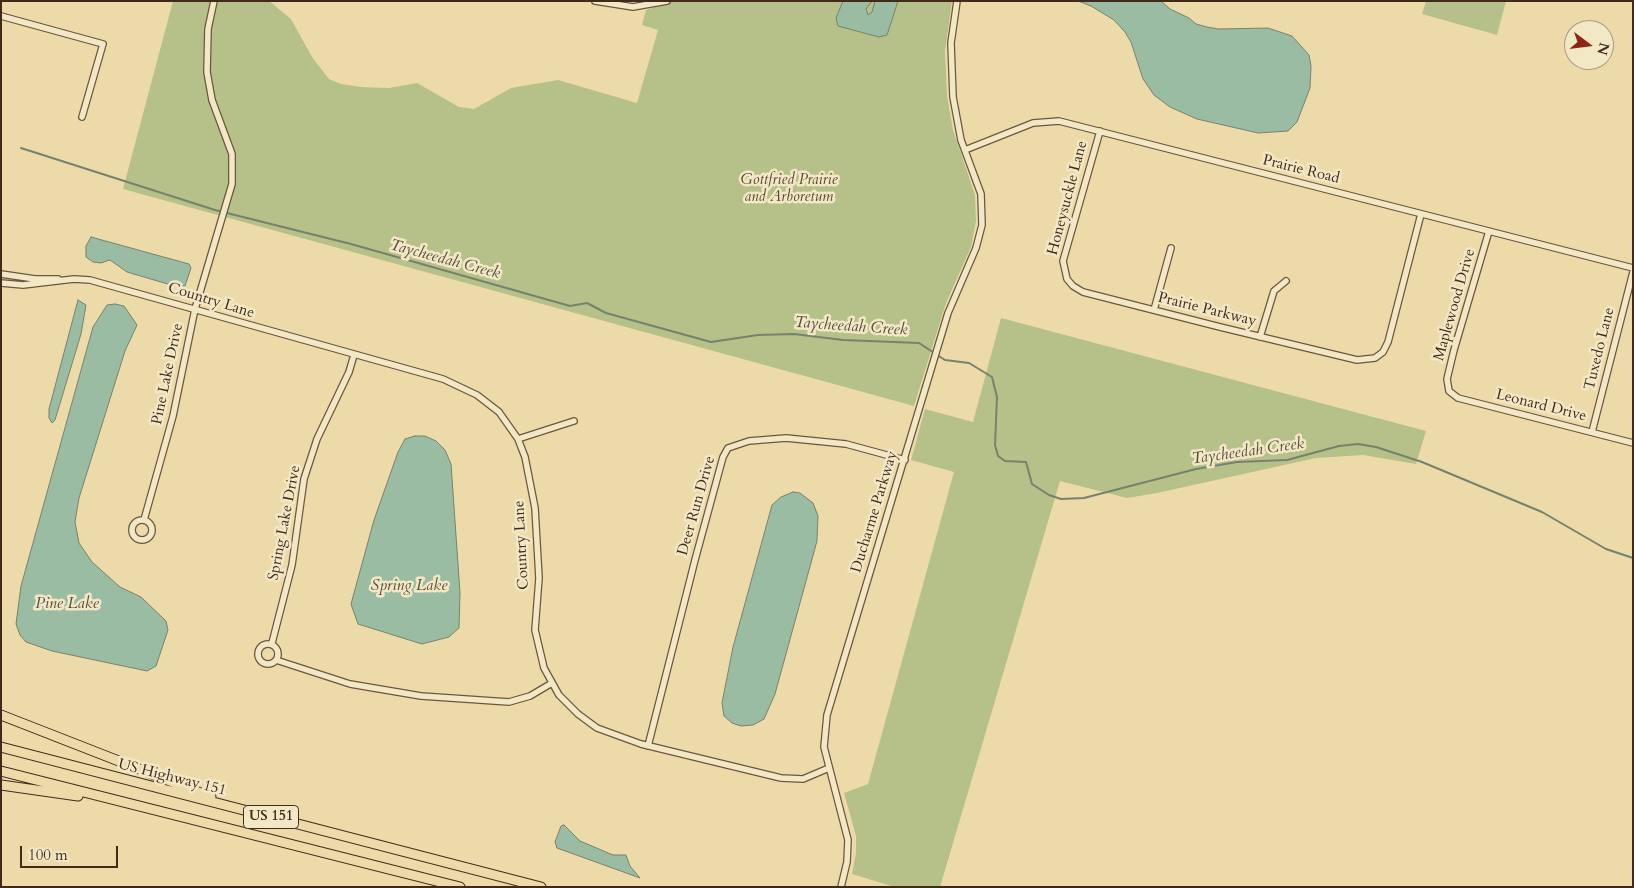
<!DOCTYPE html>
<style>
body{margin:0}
#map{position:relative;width:1634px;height:888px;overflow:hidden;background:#ecdba8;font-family:Cardo,serif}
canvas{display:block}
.frame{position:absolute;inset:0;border:2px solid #402b1b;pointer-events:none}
.north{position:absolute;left:1564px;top:20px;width:50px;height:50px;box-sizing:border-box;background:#f3e8c6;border:1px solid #ab9c82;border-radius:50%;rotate:105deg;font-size:14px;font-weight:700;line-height:20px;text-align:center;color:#402b1b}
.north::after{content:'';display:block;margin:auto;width:18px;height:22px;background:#8f2418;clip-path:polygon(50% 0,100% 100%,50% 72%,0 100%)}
.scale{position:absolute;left:20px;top:846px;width:98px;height:22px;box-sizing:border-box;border:2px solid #402b1b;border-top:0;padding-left:6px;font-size:15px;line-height:18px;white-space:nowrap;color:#402b1b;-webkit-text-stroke:4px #f3e8c6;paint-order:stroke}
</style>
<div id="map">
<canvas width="1634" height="888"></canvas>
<div class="frame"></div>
<div class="north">N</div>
<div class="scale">100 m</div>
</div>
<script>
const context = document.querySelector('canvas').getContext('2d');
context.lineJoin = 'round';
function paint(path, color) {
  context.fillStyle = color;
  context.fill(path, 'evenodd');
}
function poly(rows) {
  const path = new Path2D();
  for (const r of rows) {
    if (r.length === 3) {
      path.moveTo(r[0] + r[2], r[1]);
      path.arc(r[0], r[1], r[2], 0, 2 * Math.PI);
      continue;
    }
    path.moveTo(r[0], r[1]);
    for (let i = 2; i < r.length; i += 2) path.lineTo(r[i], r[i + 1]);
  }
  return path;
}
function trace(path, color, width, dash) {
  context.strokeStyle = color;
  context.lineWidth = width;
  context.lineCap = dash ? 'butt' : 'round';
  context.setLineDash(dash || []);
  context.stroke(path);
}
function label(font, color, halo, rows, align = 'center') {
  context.font = font + ' Cardo,serif';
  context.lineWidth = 5;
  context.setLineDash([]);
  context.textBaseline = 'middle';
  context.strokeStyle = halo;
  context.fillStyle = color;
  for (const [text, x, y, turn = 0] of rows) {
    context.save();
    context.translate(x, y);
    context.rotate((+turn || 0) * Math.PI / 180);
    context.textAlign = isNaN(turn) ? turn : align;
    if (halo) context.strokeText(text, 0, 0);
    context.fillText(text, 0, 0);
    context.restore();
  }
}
paint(poly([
 [173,1,269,1,291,19,312,57,329,79,341,84,361,87,389,88,417,83,459,107,474,109,511,88,558,80,637,103,658,30,642,25,646,10,673,1,952,1,945,51,947,96,953,130,975,195,976,221,971,247,946,303,914,406,123,189],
 [1426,1,1506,1,1497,35,1422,14],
 [1001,318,1426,431,1416,464,1363,455,1316,458,1157,493,1127,498,1060,481,940,887,895,887,852,874,856,853,856,836,844,793,868,784,954,472,911,460,925,409,973,422]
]), '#b6c089');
const water = poly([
 [843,1,872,1,866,9,868,15,872,12,875,1,898,1,887,35,879,37,838,26,836,18,843,1],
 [1078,1,1161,1,1170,9,1189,18,1196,24,1207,27,1218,29,1268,28,1292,36,1309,55,1311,66,1310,88,1297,122,1288,131,1258,133,1197,119,1170,107,1154,95,1143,79,1131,42,1125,32,1114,20,1091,6,1078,1],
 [91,237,189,264,191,268,185,286,171,285,127,272,110,260,101,263,93,262,86,257,86,246,91,237],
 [78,300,86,305,81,334,55,420,52,423,49,418,49,409,78,300],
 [115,304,124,306,137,325,125,351,79,498,75,522,79,543,92,562,120,587,141,597,166,621,168,630,156,666,147,671,52,651,26,642,20,635,16,624,21,586,93,327,107,305,115,304],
 [415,436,425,436,436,441,445,450,451,464,460,593,459,628,449,637,422,644,358,624,351,604,374,520,398,452,405,439,415,436],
 [793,492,800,493,813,503,818,516,817,541,775,694,764,719,753,725,741,726,732,723,724,716,722,703,733,647,772,505,781,497,793,492],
 [564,825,580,841,613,855,626,855,630,866,640,878,557,848,555,842,561,826,564,825]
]);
paint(water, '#9abca3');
trace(water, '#76826d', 1);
trace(poly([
 [21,148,215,210,351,244,570,306,587,303,606,313,711,342,758,335,794,334,843,340,919,343,945,360,969,363,992,377,997,397,995,445,998,456,1005,461,1026,462,1032,484,1049,495,1061,499,1084,498,1196,469,1237,462,1287,460,1339,446,1358,444,1376,447,1422,462,1542,512,1606,549,1633,558]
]), '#76826d', 2);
const street = poly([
 [595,1,633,7,667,1],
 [1,16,103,44,82,117],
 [1100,131,1063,261,1067,279,1073,286,1083,292,1220,327,1357,360,1375,358,1383,352,1388,342,1421,214],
 [965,150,1033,123,1059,121,1633,268],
 [1489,231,1454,350,1447,379,1449,391,1458,398,1633,443],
 [1,274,35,279,58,279],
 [1,283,23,285,74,279,90,280,443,379,477,395,499,412,518,439,525,457,535,508,539,578,535,630,544,668,559,695,578,714,597,728,641,744,781,778,803,779,829,768],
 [1154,310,1171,248],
 [1260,337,1274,291,1286,281],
 [1592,432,1633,272],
 [518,439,574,421],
 [142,530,10],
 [144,520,173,416,195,309,232,184,232,154,212,100,207,72,208,29,214,1],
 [272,643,292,565,304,479,317,439,349,372,354,355],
 [268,654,10],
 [276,660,350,684,421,696,509,702,530,696,552,683],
 [648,746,695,560,723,457,728,448,749,441,786,438,846,444,905,460],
 [841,887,847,862,848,840,824,747,827,715,948,313,976,248,982,225,981,194,961,140,953,97,951,43,957,1]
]);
const primary = poly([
 [1,715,211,797],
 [1,747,541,887],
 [1,771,460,887],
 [1,785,78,796]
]);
trace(street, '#6b573e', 8);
trace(primary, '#402b1b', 11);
trace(street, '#f3e8c6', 5.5);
trace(primary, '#ecdba8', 9);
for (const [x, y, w] of [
 [271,817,55]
]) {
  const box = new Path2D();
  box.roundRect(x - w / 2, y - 11.5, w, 23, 4);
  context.fillStyle = '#f3e8c6';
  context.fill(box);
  trace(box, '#402b1b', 1);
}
label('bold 14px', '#402b1b', null, [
 ["US 151",271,817]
]);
label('15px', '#402b1b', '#f3e8c6', [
 ["Prairie Road",1301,170,14],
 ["Honeysuckle Lane",1068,198,-75],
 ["Country Lane",211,301,17],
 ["Maplewood Drive",1455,305,-74],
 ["Prairie Parkway",1207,310,14],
 ["Tuxedo Lane",1600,349,-76],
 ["Pine Lake Drive",168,374,-78],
 ["Leonard Drive",1541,406,14],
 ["Deer Run Drive",697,506,-74],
 ["Ducharme Parkway",875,512,-73],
 ["Spring Lake Drive",285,523,-79],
 ["Country Lane",522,545,-93],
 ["US Highway 151",172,778,14]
]);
label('italic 15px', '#584931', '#f3e8c6', [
 ["Gottfried Prairie",789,181],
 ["and Arboretum",789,198]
]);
label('italic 16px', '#564f3d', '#f3e8c6', [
 ["Taycheedah Creek",445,260,15],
 ["Taycheedah Creek",851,327,4],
 ["Taycheedah Creek",1248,452,-8],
 ["Spring Lake",409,586],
 ["Pine Lake",67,604]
]);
</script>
